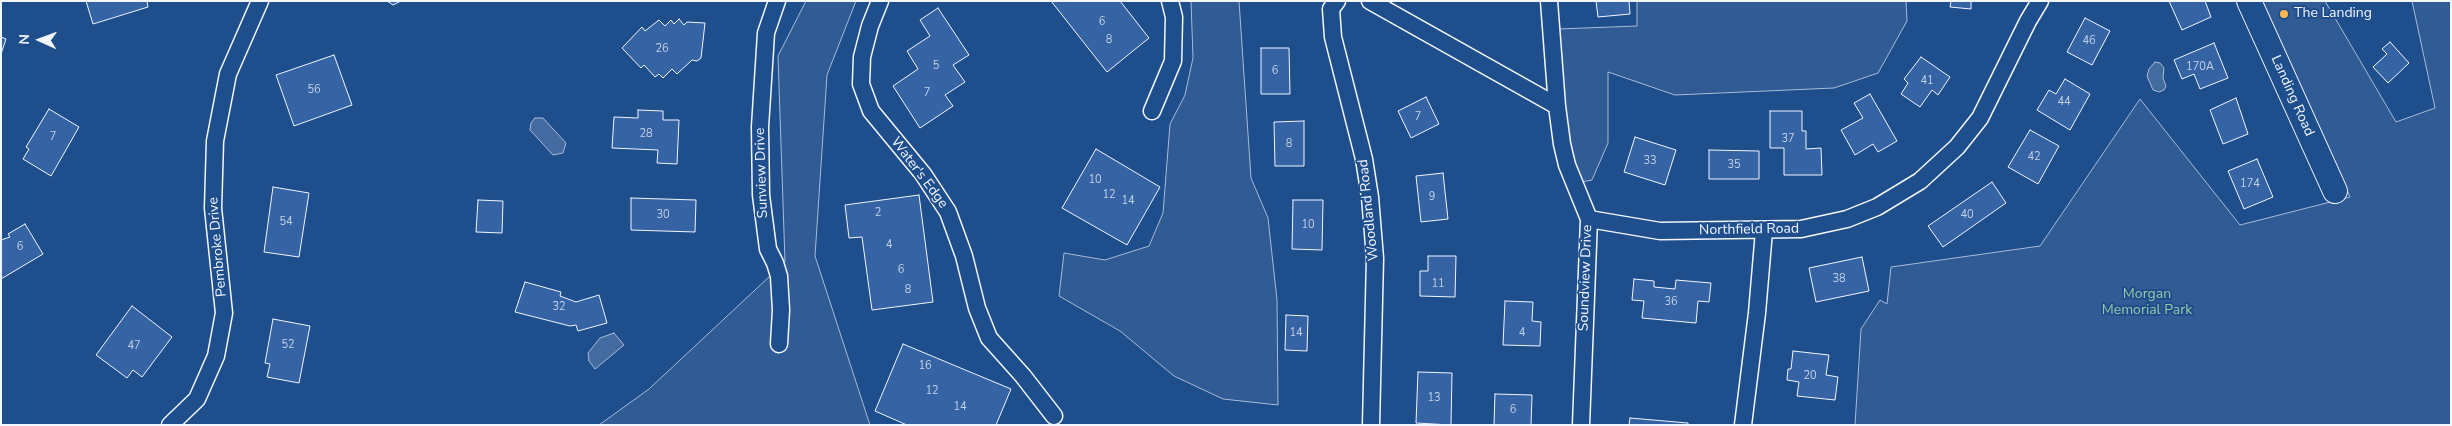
<!DOCTYPE html>
<style>
body{margin:0}
#map{position:relative;width:2452px;height:426px;overflow:hidden;background:#1f4e8c;font-family:"Nunito Sans",sans-serif}
canvas{display:block}
.frame{position:absolute;inset:0;border:2px solid #f2f6ff;pointer-events:none}
.north{position:absolute;left:15px;top:15px;width:50px;height:50px;-webkit-text-stroke:4px #1f4e8c;paint-order:stroke;rotate:272deg;font-size:14px;font-weight:700;line-height:20px;text-align:center;color:#f2f6ff}
.north::after{content:'';display:block;margin:auto;width:18px;height:22px;background:#f2f6ff;clip-path:polygon(50% 0,100% 100%,50% 72%,0 100%)}
</style>
<div id="map">
<canvas width="2452" height="426"></canvas>
<div class="frame"></div>
<div class="north">N</div>
</div>
<script>
const context = document.querySelector('canvas').getContext('2d');
context.lineJoin = 'round';
function paint(path, color) {
  context.fillStyle = color;
  context.fill(path, 'evenodd');
}
function poly(rows) {
  const path = new Path2D();
  for (const r of rows) {
    path.moveTo(r[0], r[1]);
    for (let i = 2; i < r.length; i += 2) path.lineTo(r[i], r[i + 1]);
  }
  return path;
}
function trace(path, color, width, dash) {
  context.strokeStyle = color;
  context.lineWidth = width;
  context.lineCap = dash ? 'butt' : 'round';
  context.setLineDash(dash || []);
  context.stroke(path);
}
function label(font, color, halo, rows, align = 'center') {
  context.font = font + ' "Nunito Sans",sans-serif';
  context.lineWidth = 4;
  context.setLineDash([]);
  context.textBaseline = 'middle';
  context.strokeStyle = halo;
  context.fillStyle = color;
  for (const [text, x, y, turn = 0] of rows) {
    context.save();
    context.translate(x, y);
    context.rotate((+turn || 0) * Math.PI / 180);
    context.textAlign = isNaN(turn) ? turn : align;
    if (halo) context.strokeText(text, 0, 0);
    context.fillText(text, 0, 0);
    context.restore();
  }
}
const built = poly([
 [806,1,856,1,827,75,815,256,870,425,599,425,649,389,785,262,778,56,806,1],
 [1191,1,1239,1,1251,178,1268,218,1277,300,1278,405,1223,399,1174,376,1120,331,1059,296,1064,253,1105,260,1149,246,1163,213,1170,124,1185,95,1193,58,1191,1],
 [1637,1,1906,1,1907,21,1878,73,1834,88,1675,95,1608,72,1608,143,1592,180,1581,182,1573,162,1564,111,1558,29,1637,26,1637,1],
 [2261,1,2325,1,2396,122,2435,108,2412,1,2451,1,2451,425,1855,425,1861,329,1880,300,1887,304,1891,267,2040,246,2140,99,2240,225,2350,197,2261,1]
]);
paint(built, '#305b95');
trace(built, '#a8bbd7', 1);
const water = poly([
 [2155,62,2160,63,2164,68,2163,78,2166,86,2164,90,2159,92,2153,90,2147,76,2149,69,2155,62],
 [535,118,543,118,566,143,563,153,553,155,530,130,531,123,535,118],
 [614,333,624,345,595,369,589,361,588,353,600,338,614,333]
]);
paint(water, '#446ba0');
trace(water, '#a8bbd7', 1);
const building = poly([
 [86,1,147,1,148,7,93,24,86,1],
 [401,1,393,5,387,1,401,1],
 [1051,1,1120,1,1149,38,1107,72,1051,1],
 [1596,1,1629,1,1630,14,1598,17,1596,1],
 [1951,1,1971,1,1971,9,1950,7,1951,1],
 [2169,1,2205,1,2211,17,2182,30,2169,1],
 [938,8,969,55,953,65,965,82,945,95,953,106,920,128,893,86,918,69,907,51,930,36,920,20,938,8],
 [2085,18,2110,31,2092,65,2067,52,2085,18],
 [679,19,684,25,687,22,705,23,701,58,697,61,692,60,677,74,672,69,663,78,659,74,655,77,644,65,641,68,622,48,642,27,645,31,659,20,665,26,671,20,674,24,679,19],
 [1,37,6,39,1,54,1,37],
 [2390,42,2409,63,2388,83,2373,67,2387,54,2382,49,2390,42],
 [2214,43,2228,78,2200,89,2194,74,2182,79,2174,60,2214,43],
 [1261,48,1289,48,1290,94,1261,94,1261,48],
 [334,55,352,105,294,126,276,75,334,55],
 [1921,57,1950,77,1938,95,1932,90,1920,107,1901,94,1908,83,1904,79,1921,57],
 [2065,79,2090,94,2070,130,2037,110,2049,90,2056,94,2065,79],
 [1870,94,1897,141,1878,152,1873,144,1855,155,1841,130,1863,118,1854,103,1870,94],
 [1426,97,1439,124,1411,138,1398,111,1426,97],
 [2236,98,2248,134,2223,144,2210,110,2236,98],
 [49,109,79,127,51,176,23,159,29,149,26,147,49,109],
 [638,110,663,111,663,120,679,120,677,164,657,163,658,150,612,148,614,117,638,118,638,110],
 [1770,111,1802,111,1802,131,1806,131,1806,149,1821,148,1822,175,1784,175,1784,148,1770,148,1770,111],
 [1304,121,1304,166,1275,166,1274,122,1304,121],
 [2030,130,2059,146,2038,184,2008,167,2030,130],
 [1635,137,1676,150,1665,185,1624,172,1635,137],
 [1096,149,1160,187,1127,245,1062,208,1096,149],
 [1709,150,1759,151,1759,179,1709,179,1709,150],
 [2257,159,2273,197,2244,209,2228,171,2257,159],
 [1443,173,1448,219,1421,222,1416,176,1443,173],
 [1992,182,2006,203,1943,247,1928,226,1992,182],
 [273,187,309,193,299,257,264,252,273,187],
 [919,195,933,302,872,310,862,237,849,238,845,205,919,195],
 [631,198,696,200,695,232,631,230,631,198],
 [478,200,503,201,502,233,476,232,478,200],
 [1293,200,1323,200,1322,250,1292,249,1293,200],
 [25,224,43,254,1,279,1,240,10,237,8,234,25,224],
 [1428,256,1456,256,1455,297,1420,296,1420,271,1428,271,1428,256],
 [1862,257,1869,291,1816,302,1809,268,1862,257],
 [1634,279,1654,281,1654,287,1675,289,1676,280,1711,283,1709,302,1698,301,1696,323,1642,318,1644,301,1632,300,1634,279],
 [525,282,561,292,560,296,576,302,599,295,607,323,578,331,576,325,570,326,515,312,525,282],
 [1505,301,1533,302,1532,321,1541,322,1540,346,1503,345,1505,301],
 [132,306,172,337,142,377,133,370,127,378,96,355,132,306],
 [1286,315,1308,316,1307,351,1285,350,1286,315],
 [273,319,310,326,299,383,267,377,270,364,265,363,273,319],
 [903,344,1011,389,996,425,907,425,875,411,903,344],
 [1793,351,1829,355,1826,375,1838,377,1835,400,1797,396,1799,382,1787,380,1788,369,1791,369,1793,351],
 [1418,372,1452,373,1451,425,1416,423,1418,372],
 [1495,394,1532,395,1531,425,1494,425,1495,394],
 [1630,418,1688,423,1688,425,1629,425,1630,418]
]);
paint(building, '#3563a3');
trace(building, '#f2f6ff', 1);
const street = poly([
 [777,1,766,33,760,127,761,195,768,249,775,263,779,276,781,310,779,344],
 [880,1,870,26,862,57,861,84,871,111,923,174,948,212,964,256,977,308,989,338,1023,376,1054,416],
 [1337,1,1331,9,1333,37,1364,159,1370,197,1375,258,1371,425],
 [1370,1,1557,106],
 [1549,1,1557,106,1562,144,1567,165,1589,219,1581,425],
 [1152,111,1173,61,1174,17,1170,1],
 [1589,219,1660,231,1801,229,1847,219,1877,207,1920,181,1957,147,1980,118,2028,21,2040,1],
 [170,425,197,399,216,356,224,313,213,208,215,141,228,74,260,1],
 [1743,425,1757,313,1764,231]
]);
const secondary = poly([
 [2249,1,2335,191]
]);
trace(street, '#f2f6ff', 19);
trace(secondary, '#f2f6ff', 26);
trace(street, '#1f4e8c', 16);
trace(secondary, '#1f4e8c', 24);
for (const [x, y, r, color] of [
 [2284,14,5,"#ffb74d"]
]) {
  const dot = new Path2D();
  dot.arc(x, y, r, 0, 2 * Math.PI);
  context.fillStyle = color;
  context.fill(dot);
  trace(dot, '#1f4e8c', 2);
}
label('11px', '#c3d1e8', null, [
 ["6",1102,22],
 ["8",1109,40],
 ["46",2089,41],
 ["26",662,49],
 ["5",936,66],
 ["170A",2200,67],
 ["6",1275,71],
 ["41",1927,81],
 ["56",314,90],
 ["7",927,93],
 ["44",2064,102],
 ["7",1418,117],
 ["28",646,134],
 ["7",53,137],
 ["37",1788,139],
 ["8",1289,144],
 ["42",2034,157],
 ["33",1650,161],
 ["35",1734,165],
 ["10",1095,180],
 ["174",2250,184],
 ["12",1109,195],
 ["9",1432,197],
 ["14",1128,201],
 ["2",878,213],
 ["30",663,215],
 ["40",1967,215],
 ["54",286,222],
 ["10",1308,225],
 ["4",889,245],
 ["6",20,247],
 ["6",901,270],
 ["38",1839,279],
 ["11",1438,284],
 ["8",908,290],
 ["36",1671,302],
 ["32",559,307],
 ["14",1296,333],
 ["4",1522,333],
 ["52",288,345],
 ["47",134,346],
 ["16",925,366],
 ["20",1810,376],
 ["12",932,391],
 ["13",1434,398],
 ["14",960,407],
 ["6",1513,410]
]);
label('14px', '#f2f6ff', '#1f4e8c', [
 ["The Landing",2294,14]
], 'left');
label('14px', '#f2f6ff', '#1f4e8c', [
 ["Landing Road",2292,96,66],
 ["Sunview Drive",762,173,-92],
 ["Water's Edge",919,173,53],
 ["Woodland Road",1369,210,-96],
 ["Northfield Road",1749,230,-1],
 ["Pembroke Drive",218,247,-95],
 ["Soundview Drive",1586,278,-88]
]);
label('14px', '#97c8a6', '#1f4e8c', [
 ["Morgan",2147,295],
 ["Memorial Park",2147,311]
]);
</script>
